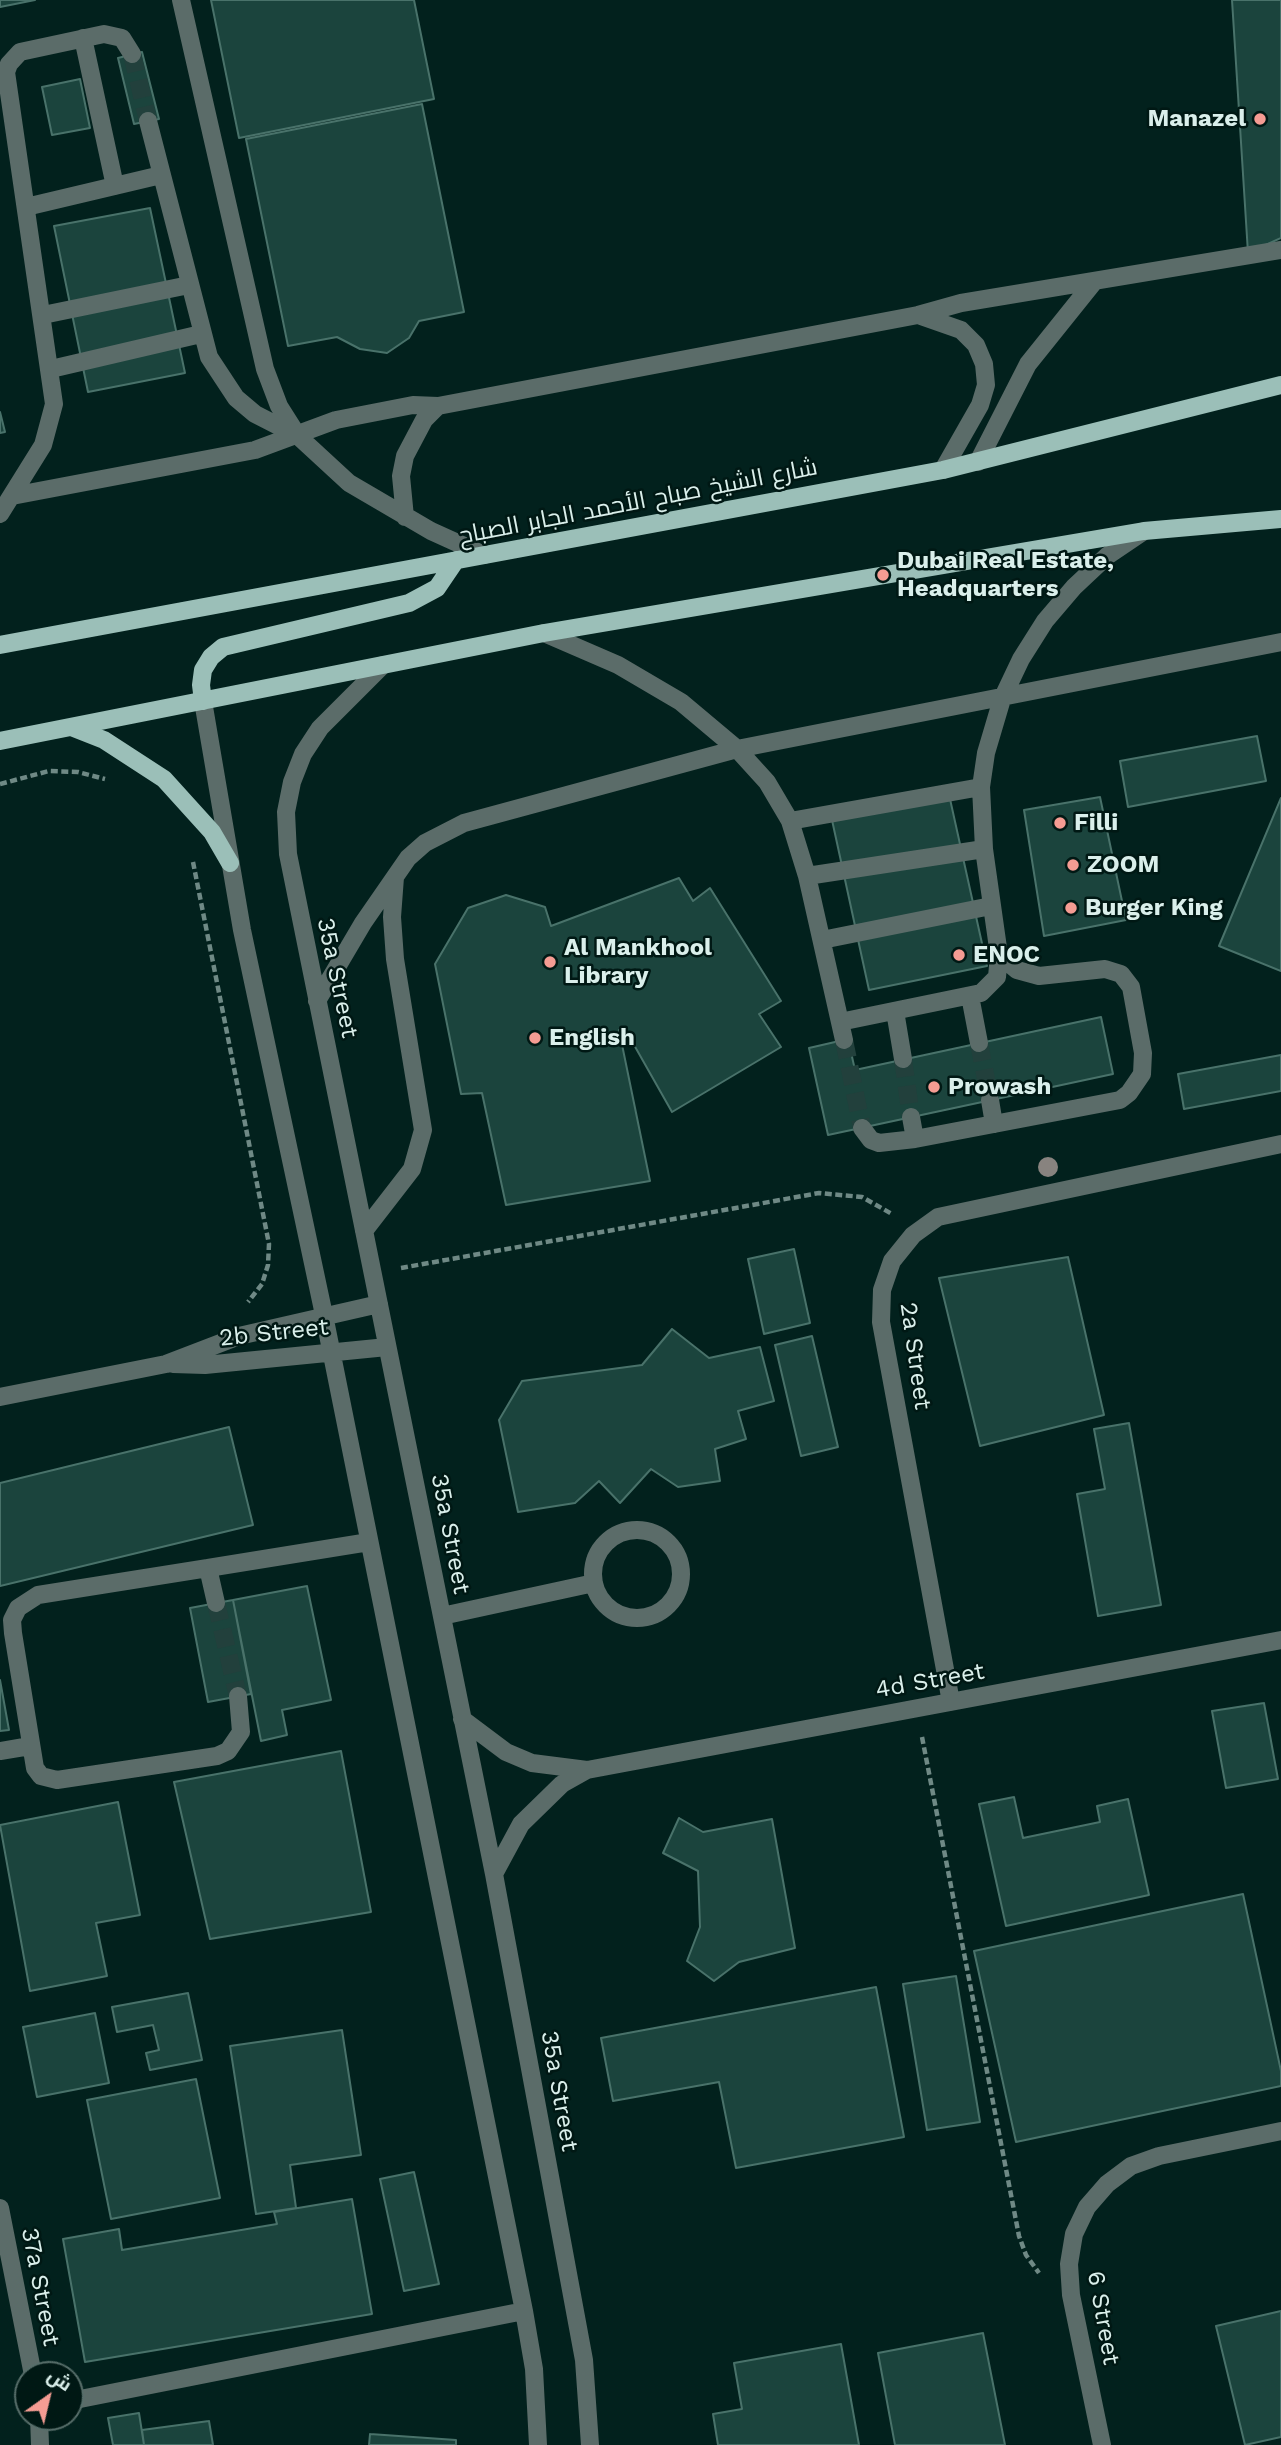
<!DOCTYPE html>
<meta charset="utf-8">
<style>
body{margin:0}
#map{position:relative;width:1281px;height:2445px;overflow:hidden;background:#02211d;font-family:"Work Sans",Cairo,sans-serif}
canvas{display:block}
.north{position:absolute;left:14px;top:2361px;width:70px;height:70px;box-sizing:border-box;background:#001814;border:2px solid #576e6a;border-radius:50%;rotate:34deg;font-size:19px;font-weight:700;line-height:28px;text-align:center;color:#daefeb}
.north::after{content:'';display:block;margin:auto;width:24px;height:32px;background:#f59c93;clip-path:polygon(50% 0,100% 100%,50% 72%,0 100%)}
</style>
<div id="map">
<canvas width="1281" height="2445"></canvas>
<div class="north">ش</div>
</div>
<script>
const context = document.querySelector('canvas').getContext('2d');
context.lineJoin = 'round';
function paint(path, color) {
  context.fillStyle = color;
  context.fill(path, 'evenodd');
}
function poly(rows) {
  const path = new Path2D();
  for (const r of rows) {
    if (r.length === 3) {
      path.moveTo(r[0] + r[2], r[1]);
      path.arc(r[0], r[1], r[2], 0, 2 * Math.PI);
      continue;
    }
    path.moveTo(r[0], r[1]);
    for (let i = 2; i < r.length; i += 2) path.lineTo(r[i], r[i + 1]);
  }
  return path;
}
function trace(path, color, width, dash) {
  context.strokeStyle = color;
  context.lineWidth = width;
  context.lineCap = dash ? 'butt' : 'round';
  context.setLineDash(dash || []);
  context.stroke(path);
}
function label(font, color, halo, rows, align = 'center') {
  context.font = font + ' "Work Sans",Cairo,sans-serif';
  context.lineWidth = 5;
  context.setLineDash([]);
  context.textBaseline = 'middle';
  context.strokeStyle = halo;
  context.fillStyle = color;
  for (const [text, x, y, turn = 0] of rows) {
    context.save();
    context.translate(x, y);
    context.rotate((+turn || 0) * Math.PI / 180);
    context.textAlign = isNaN(turn) ? turn : align;
    if (halo) context.strokeText(text, 0, 0);
    context.fillText(text, 0, 0);
    context.restore();
  }
}
const building = poly([
 [0,0,35,0,0,7,0,0],
 [211,0,414,0,434,99,239,138,211,0],
 [1232,0,1281,0,1281,238,1248,253,1232,0],
 [142,52,159,119,134,124,118,58,142,52],
 [80,79,90,128,52,135,42,87,80,79],
 [422,104,464,312,419,321,409,338,387,353,360,349,337,337,288,346,246,139,422,104],
 [150,208,185,373,88,392,54,226,150,208],
 [0,412,5,432,0,433,0,412],
 [1257,736,1266,781,1128,807,1120,761,1257,736],
 [1100,797,1126,920,1044,936,1024,810,1100,797],
 [1281,798,1281,971,1219,946,1281,798],
 [950,799,987,966,869,990,832,820,950,799],
 [679,878,693,901,710,888,781,1001,759,1014,781,1047,672,1112,625,1029,619,1030,650,1181,506,1205,482,1093,461,1094,435,964,468,908,506,895,545,907,551,926,679,878],
 [1101,1017,1113,1074,828,1135,809,1048,848,1039,855,1070,1101,1017],
 [1281,1055,1281,1091,1184,1109,1178,1074,1281,1055],
 [794,1249,810,1323,764,1334,748,1259,794,1249],
 [1068,1257,1104,1415,980,1446,939,1278,1068,1257],
 [672,1329,709,1358,760,1347,774,1401,738,1411,746,1439,715,1449,720,1481,678,1487,651,1469,620,1503,599,1481,575,1503,518,1512,499,1420,522,1381,642,1365,672,1329],
 [812,1336,838,1447,801,1456,775,1345,812,1336],
 [1129,1423,1161,1605,1098,1616,1077,1494,1105,1489,1094,1429,1129,1423],
 [229,1427,253,1525,0,1586,0,1483,229,1427],
 [307,1586,331,1700,282,1710,287,1735,261,1741,233,1600,307,1586],
 [233,1600,251,1694,208,1702,190,1608,233,1600],
 [0,1680,9,1730,0,1731,0,1680],
 [1264,1703,1278,1779,1226,1788,1212,1711,1264,1703],
 [341,1751,371,1912,210,1939,174,1782,341,1751],
 [1014,1797,1023,1838,1100,1822,1097,1806,1128,1799,1149,1895,1006,1926,979,1804,1014,1797],
 [118,1802,140,1915,96,1923,107,1976,30,1991,0,1825,118,1802],
 [679,1818,703,1832,772,1819,795,1948,739,1962,714,1981,687,1961,700,1927,698,1871,663,1853,679,1818],
 [1243,1894,1281,2071,1281,2086,1016,2142,974,1951,1243,1894],
 [956,1976,980,2122,927,2130,903,1984,956,1976],
 [876,1987,904,2137,736,2168,719,2082,613,2101,601,2038,876,1987],
 [188,1993,202,2060,150,2070,146,2053,159,2050,153,2025,117,2032,112,2007,188,1993],
 [95,2013,109,2083,37,2097,23,2027,95,2013],
 [342,2030,361,2155,290,2165,296,2208,256,2214,230,2046,342,2030],
 [196,2079,220,2198,111,2219,87,2100,196,2079],
 [414,2172,439,2284,404,2291,380,2179,414,2172],
 [352,2199,372,2314,85,2362,63,2239,119,2229,122,2250,277,2224,274,2212,352,2199],
 [1281,2311,1281,2437,1245,2445,1216,2326,1281,2311],
 [983,2333,1005,2445,895,2445,878,2353,983,2333],
 [841,2344,859,2445,718,2445,713,2414,742,2409,734,2363,841,2344],
 [139,2413,144,2445,113,2445,108,2418,139,2413],
 [209,2421,213,2445,144,2445,142,2430,209,2421],
 [370,2434,456,2440,456,2445,369,2445,370,2434]
]);
paint(building, '#1b443d');
trace(building, '#49726a', 2);
trace(poly([
 [132,54,148,121],
 [844,1040,862,1128],
 [979,1043,990,1100],
 [903,1059,911,1117],
 [216,1603,238,1696]
]), '#22403c', 18, [18, 9]);
trace(poly([
 [0,784,49,771,78,772,105,779],
 [193,862,269,1244,268,1265,262,1284,248,1302],
 [401,1268,819,1193,862,1197,892,1214],
 [922,1737,1019,2236,1026,2255,1039,2273]
]), '#6f8985', 4.5, [7, 3.5]);
trace(poly([
 [181,0,265,369,279,406,298,436,349,483,431,531,484,555],
 [83,38,115,186],
 [148,121,209,357,236,398,255,414,298,436],
 [26,207,161,175],
 [43,315,189,285],
 [921,316,961,330,976,345,984,364,986,385,980,405,943,470],
 [51,369,201,334],
 [978,462,1028,364,1093,283],
 [12,496,255,450,336,420,413,405,438,406,918,315,961,303,1281,250],
 [0,514,43,445,54,404,6,72,9,64,20,52,104,34,122,38,132,54],
 [405,517,401,476,405,456,424,420,438,406],
 [544,633,618,665,681,702,737,749,767,782,790,821,807,876,844,1040],
 [383,665,320,728,303,754,292,782,286,812,288,854,494,1874,584,2360,590,2445],
 [203,701,242,930,324,1315,524,2311,534,2369,538,2445],
 [790,821,981,787],
 [807,876,984,849],
 [822,940,991,906],
 [970,996,979,1043],
 [317,1001,363,923,408,858,425,843,464,823,737,749,1281,642],
 [895,1011,903,1059],
 [840,1022,981,993,997,977,999,955],
 [990,1100,994,1124],
 [911,1117,915,1139],
 [862,1128,871,1140,879,1143,915,1139,1120,1100,1129,1093,1142,1074,1143,1053,1131,987,1121,974,1105,969,1039,976,1017,970,999,955,984,849,981,787,986,753,1002,699,1021,659,1045,621,1074,587,1107,556,1144,531],
 [364,1231,412,1169,423,1130,395,959,392,917,395,877],
 [173,1364,205,1365,387,1347],
 [0,1397,166,1364,239,1336,379,1304],
 [637,1574,44],
 [208,1568,369,1542],
 [216,1603,208,1568,38,1595,18,1608,12,1620,13,1633,35,1768,41,1776,57,1780,217,1756,228,1751,241,1732,238,1696],
 [442,1616,594,1583],
 [951,1702,881,1322,882,1290,892,1261,913,1235,938,1217,1281,1144],
 [462,1719,506,1752,532,1763,587,1770,1281,1640],
 [0,1751,30,1746],
 [494,1874,521,1824,562,1784,587,1770],
 [0,2208,33,2375],
 [70,2401,524,2311],
 [39,2417,40,2445],
 [1102,2445,1071,2295,1069,2264,1074,2234,1087,2207,1107,2184,1131,2166,1159,2156,1281,2131]
]), '#5b6c69', 18);
trace(poly([
 [0,645,943,470,1281,385],
 [203,701,201,685,203,670,211,657,223,647,409,603,437,588,456,560],
 [71,727,104,740,164,779,212,832,230,863],
 [0,741,544,633,1144,531,1281,519]
]), '#9bbfb8', 18);
context.fillStyle = '#88837f';
for (const [x, y] of [
 [1048,1167]
]) {
  context.beginPath();
  context.arc(x, y, 10, 0, 2 * Math.PI);
  context.fill();
}
for (const [x, y, r, color] of [
 [1260,119,7,"#f59c93"],
 [883,575,7,"#f59c93"],
 [1060,823,7,"#f59c93"],
 [1073,865,7,"#f59c93"],
 [1071,908,7,"#f59c93"],
 [959,955,7,"#f59c93"],
 [550,962,7,"#f59c93"],
 [535,1038,7,"#f59c93"],
 [934,1087,7,"#f59c93"]
]) {
  const dot = new Path2D();
  dot.arc(x, y, r, 0, 2 * Math.PI);
  context.fillStyle = color;
  context.fill(dot);
  trace(dot, '#001814', 2.5);
}
label('bold 24px', '#daefeb', '#001814', [
 ["Manazel",1246,119,"right"],
 ["Dubai Real Estate,",897,561],
 ["Headquarters",897,589],
 ["Filli",1074,823],
 ["ZOOM",1087,865],
 ["Burger King",1085,908],
 ["Al Mankhool",564,948],
 ["Library",564,976],
 ["ENOC",973,955],
 ["English",549,1038],
 ["Prowash",948,1087]
], 'left');
label('24px', '#daefeb', '#001814', [
 ["شارع الشيخ صباح الأحمد الجابر الصباح",638,502,-11],
 ["35a Street",337,978,78],
 ["2b Street",274,1333,-6],
 ["2a Street",915,1356,82],
 ["35a Street",450,1534,79],
 ["4d Street",930,1681,-10],
 ["35a Street",559,2091,80],
 ["37a Street",40,2287,79],
 ["6 Street",1103,2318,80]
]);
</script>
